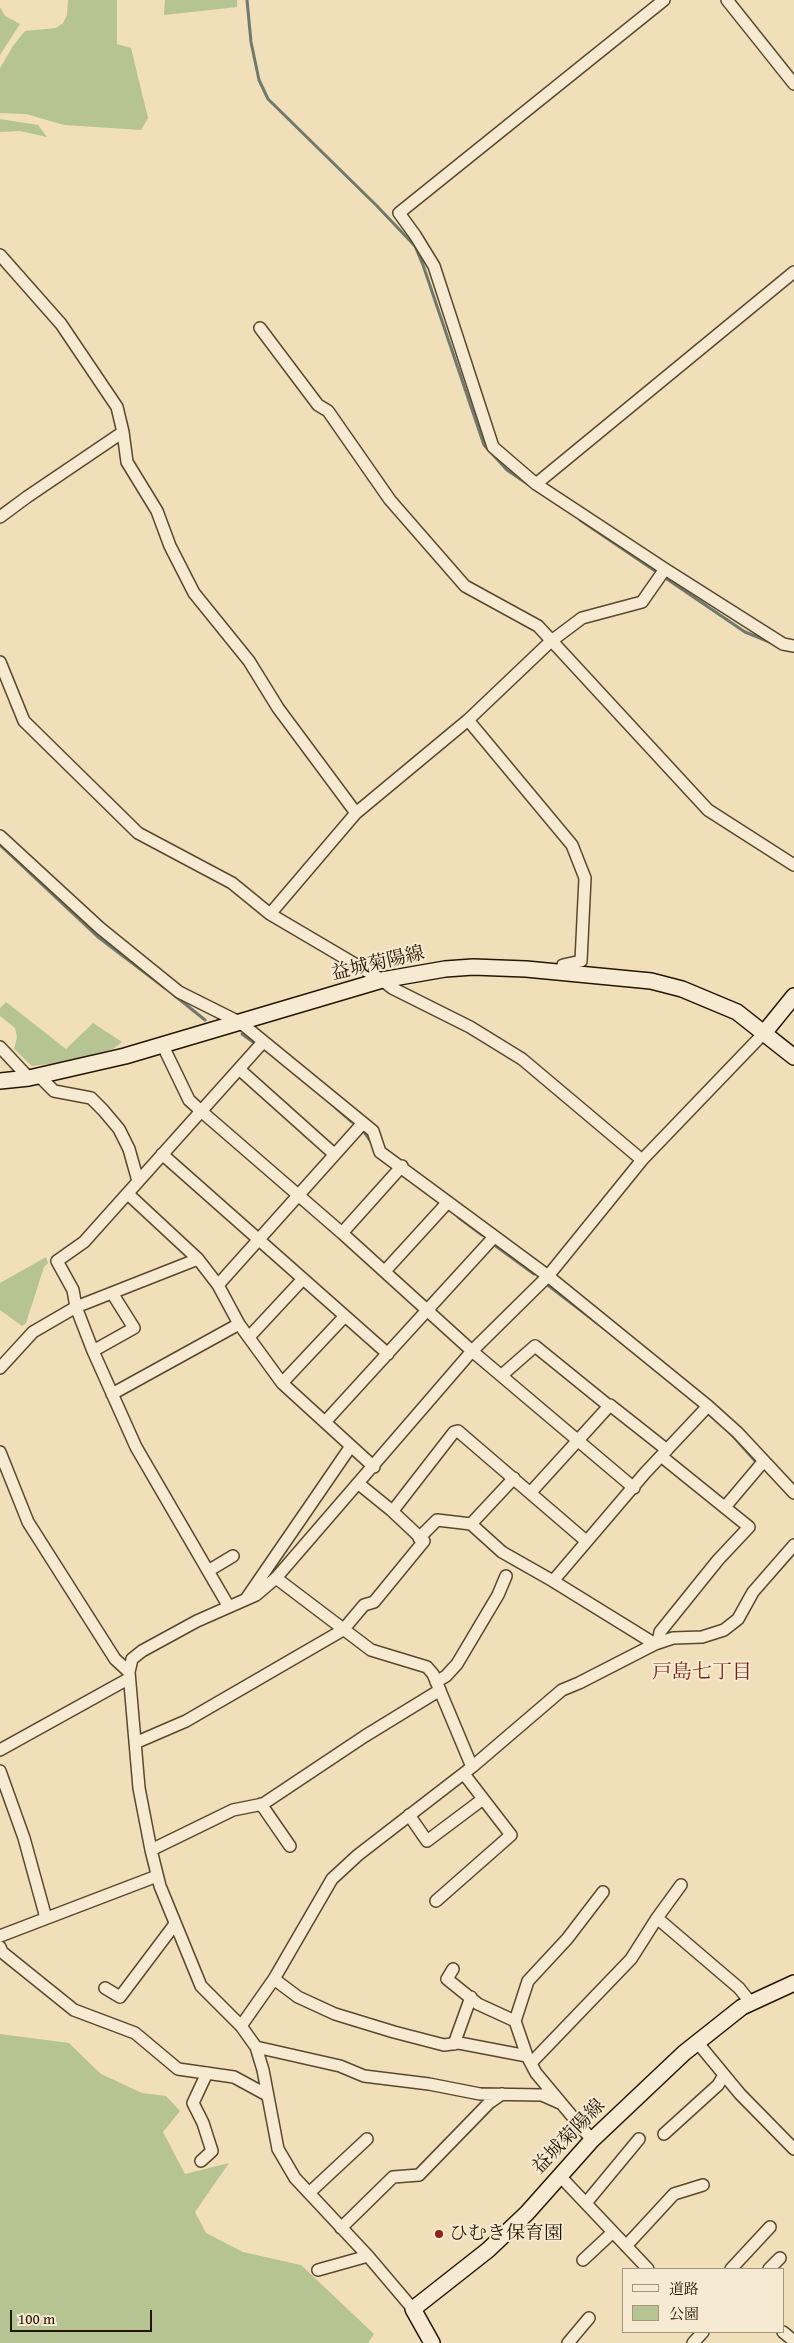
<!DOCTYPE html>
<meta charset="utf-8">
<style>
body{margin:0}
#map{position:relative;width:794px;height:2343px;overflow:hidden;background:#f1dfba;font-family:"Gentium Book Plus","Noto Serif JP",serif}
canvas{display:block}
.legend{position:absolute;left:622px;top:2268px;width:162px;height:65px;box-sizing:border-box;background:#f6ead2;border:1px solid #a3957e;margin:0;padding:6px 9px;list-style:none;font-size:15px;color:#261600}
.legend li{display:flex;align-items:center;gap:10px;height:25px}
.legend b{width:25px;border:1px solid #a3957e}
.scale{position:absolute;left:10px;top:2310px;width:142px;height:22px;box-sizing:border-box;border:2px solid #261600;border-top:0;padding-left:6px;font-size:15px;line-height:18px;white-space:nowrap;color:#261600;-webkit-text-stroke:4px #f6ead2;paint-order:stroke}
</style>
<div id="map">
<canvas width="794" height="2343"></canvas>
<ul class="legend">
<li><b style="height:6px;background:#f6ead2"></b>道路</li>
<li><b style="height:14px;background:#b6c393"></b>公園</li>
</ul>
<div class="scale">100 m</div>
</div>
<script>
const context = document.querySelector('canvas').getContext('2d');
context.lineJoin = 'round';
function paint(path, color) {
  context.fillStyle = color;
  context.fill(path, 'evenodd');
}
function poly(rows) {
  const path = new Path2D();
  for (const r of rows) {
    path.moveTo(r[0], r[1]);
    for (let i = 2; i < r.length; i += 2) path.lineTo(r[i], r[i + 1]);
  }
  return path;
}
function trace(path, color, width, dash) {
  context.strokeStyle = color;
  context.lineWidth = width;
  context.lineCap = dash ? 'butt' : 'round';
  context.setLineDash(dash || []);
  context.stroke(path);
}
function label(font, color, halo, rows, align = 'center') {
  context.font = font + ' "Gentium Book Plus","Noto Serif JP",serif';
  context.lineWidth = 4;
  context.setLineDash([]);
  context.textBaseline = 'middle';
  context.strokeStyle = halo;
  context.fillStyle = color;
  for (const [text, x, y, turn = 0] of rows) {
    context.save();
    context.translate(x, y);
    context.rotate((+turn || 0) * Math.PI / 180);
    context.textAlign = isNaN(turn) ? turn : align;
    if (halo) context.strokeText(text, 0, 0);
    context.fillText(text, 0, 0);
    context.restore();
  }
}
paint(poly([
 [68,0,117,0,117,44,131,48,148,118,141,130,64,125,26,114,0,113,0,68,13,46,25,31,56,28,63,23,67,15],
 [165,0,237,0,237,7,164,15],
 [0,7,5,16,20,24,0,55],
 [0,119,38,125,47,137,20,131,0,132],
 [6,1002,66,1049,93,1023,122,1042,113,1049,65,1062,32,1066,14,1049,17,1037,15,1028,0,1016,0,1008],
 [46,1257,48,1263,44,1267,26,1323,22,1326,0,1310,0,1283],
 [0,2034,69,2043,101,2074,142,2093,166,2096,180,2111,163,2132,185,2174,229,2163,195,2212,206,2233,243,2252,301,2265,374,2334,368,2343,0,2343]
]), '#b6c393');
trace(poly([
 [247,0,251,42,259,80,268,99,377,206,415,246,423,265,484,445,507,470,529,485],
 [580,520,745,632,772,643],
 [0,845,98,937,165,988],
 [174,995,205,1020],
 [242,1034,253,1042],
 [336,1108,352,1122],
 [364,1132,371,1142],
 [458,1217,482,1235],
 [493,1244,534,1274],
 [545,1283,605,1329],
 [731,1434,756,1462]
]), '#6d7a6d', 3);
const street = poly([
 [664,0,399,213,415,235,434,266,493,447,536,484,665,569,783,644,794,646],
 [727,0,794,84],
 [0,255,61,324,117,407,123,432,127,462,157,511,170,546,194,593,249,661,278,708,356,813],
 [260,328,318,405,328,411,390,500,465,586,538,626,708,810,794,865],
 [536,484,794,272],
 [0,517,27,497,123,432],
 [0,662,24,721,138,833,232,883,270,914,382,980,392,988,470,1027,522,1059,642,1160],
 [468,720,572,845,585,878,581,961,563,965,563,973],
 [0,836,100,928,179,992,241,1023,373,1131,380,1152,548,1276,708,1406,738,1433,794,1493],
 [270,914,356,813,468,720,550,642,582,618,642,602,665,569],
 [163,1046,189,1100,201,1111,342,1233,472,1351,634,1488],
 [0,1047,29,1078],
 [239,1069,334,1154],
 [39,1076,54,1091,91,1098,103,1110,119,1129,129,1149,138,1181],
 [162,1154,388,1354],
 [128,1194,198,1259,218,1285,239,1324,282,1383,374,1467],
 [342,1233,402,1166],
 [385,1271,448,1202],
 [218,1285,363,1123],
 [249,1337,303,1279],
 [93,1351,134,1328,112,1293],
 [0,1368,33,1332,76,1307,198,1259],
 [502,1375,535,1346,609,1406],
 [282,1383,345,1316],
 [112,1394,239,1324],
 [325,1422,494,1237],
 [0,1452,28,1522,115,1659,129,1672],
 [359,1484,391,1510,395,1508,454,1432,458,1431,586,1541],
 [531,1492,610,1405,667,1450],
 [725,1507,763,1462],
 [471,1524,514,1478],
 [419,1538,437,1520,471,1524,502,1552,553,1581],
 [208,1571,233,1556],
 [276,1578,371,1650,427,1667,433,1674,472,1767],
 [246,1599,351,1446],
 [229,1607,136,1447,93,1351,76,1307,73,1290,57,1261,84,1242,263,1042],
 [658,1643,660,1632,718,1560,749,1527,661,1456],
 [655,1644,553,1581,645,1473,708,1406],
 [436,1682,446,1676,457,1664,498,1595,506,1576],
 [135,1743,186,1721,343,1630,364,1605,374,1602,424,1541,391,1510],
 [0,1750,128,1679],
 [0,1771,24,1838,46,1918],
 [261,1804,290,1846],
 [409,1815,427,1841,483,1799],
 [151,1850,233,1810,263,1804,365,1736,440,1690],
 [436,1901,511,1835,464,1774],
 [657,1918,739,1988,751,2003],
 [0,1936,157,1876],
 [0,1947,2,1952,74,2010,135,2033,178,2069,234,2077,267,2095],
 [453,1969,447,1979,478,2004,515,2021],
 [274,1979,298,1997,335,2014,394,2032,444,2045,459,2043,527,2056],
 [105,1988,120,1997,175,1924],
 [241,2026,274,1979,332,1879,358,1855,472,1767,562,1690,579,1683,655,1644,673,1638,702,1637,724,1630,738,1619,753,1592,794,1545],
 [697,2042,740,2094,794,2149],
 [454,2044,471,1997],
 [256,2047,340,2066,364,2076,429,2084,480,2094,542,2095,560,2103],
 [531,2063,631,1959,657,1918,681,1885],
 [664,2134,718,2085,724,2075],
 [592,2140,536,2073,527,2056,515,2021,528,1981,567,1939,603,1892],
 [201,2161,212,2151,203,2123,193,2103,207,2073],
 [559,2175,648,2269],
 [309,2193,367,2139],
 [586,2203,639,2139],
 [341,2228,393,2177,419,2175,489,2103,502,2094],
 [626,2246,674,2194,703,2185],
 [583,2260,613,2232],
 [731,2269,770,2227],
 [769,2269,780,2258],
 [318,2270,368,2256],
 [413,2309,368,2256,295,2178,278,2149,263,2070,256,2047,241,2026,201,1986,160,1886,151,1850,139,1788,129,1672,132,1659,142,1651,197,1621,256,1595,276,1578,472,1351,548,1276,642,1160,764,1033],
 [783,2332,794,2341],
 [568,2343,589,2318],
 [693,2343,703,2332]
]);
const secondary = poly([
 [764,1033,794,996],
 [0,1081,29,1078,125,1056,382,980,445,969,473,967,526,969,651,981,682,989,737,1012,794,1057],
 [432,2343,413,2309,488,2250,527,2213,592,2140,684,2053,742,2007,794,1983]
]);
trace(street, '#59482e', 14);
trace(secondary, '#261600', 18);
trace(street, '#f6ead2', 11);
trace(secondary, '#f6ead2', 15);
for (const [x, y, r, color] of [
 [439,2234,5,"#8f2418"]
]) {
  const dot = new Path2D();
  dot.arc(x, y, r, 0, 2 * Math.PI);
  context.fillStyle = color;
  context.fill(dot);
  trace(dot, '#f6ead2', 2);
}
label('19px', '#261600', '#f6ead2', [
 ["益城菊陽線",378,964,-13],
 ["益城菊陽線",569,2137,-46]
]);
label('19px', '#261600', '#f6ead2', [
 ["ひむき保育園",449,2234]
], 'left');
label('20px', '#7a1f14', '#f6ead2', [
 ["戸島七丁目",702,1673]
]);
</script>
